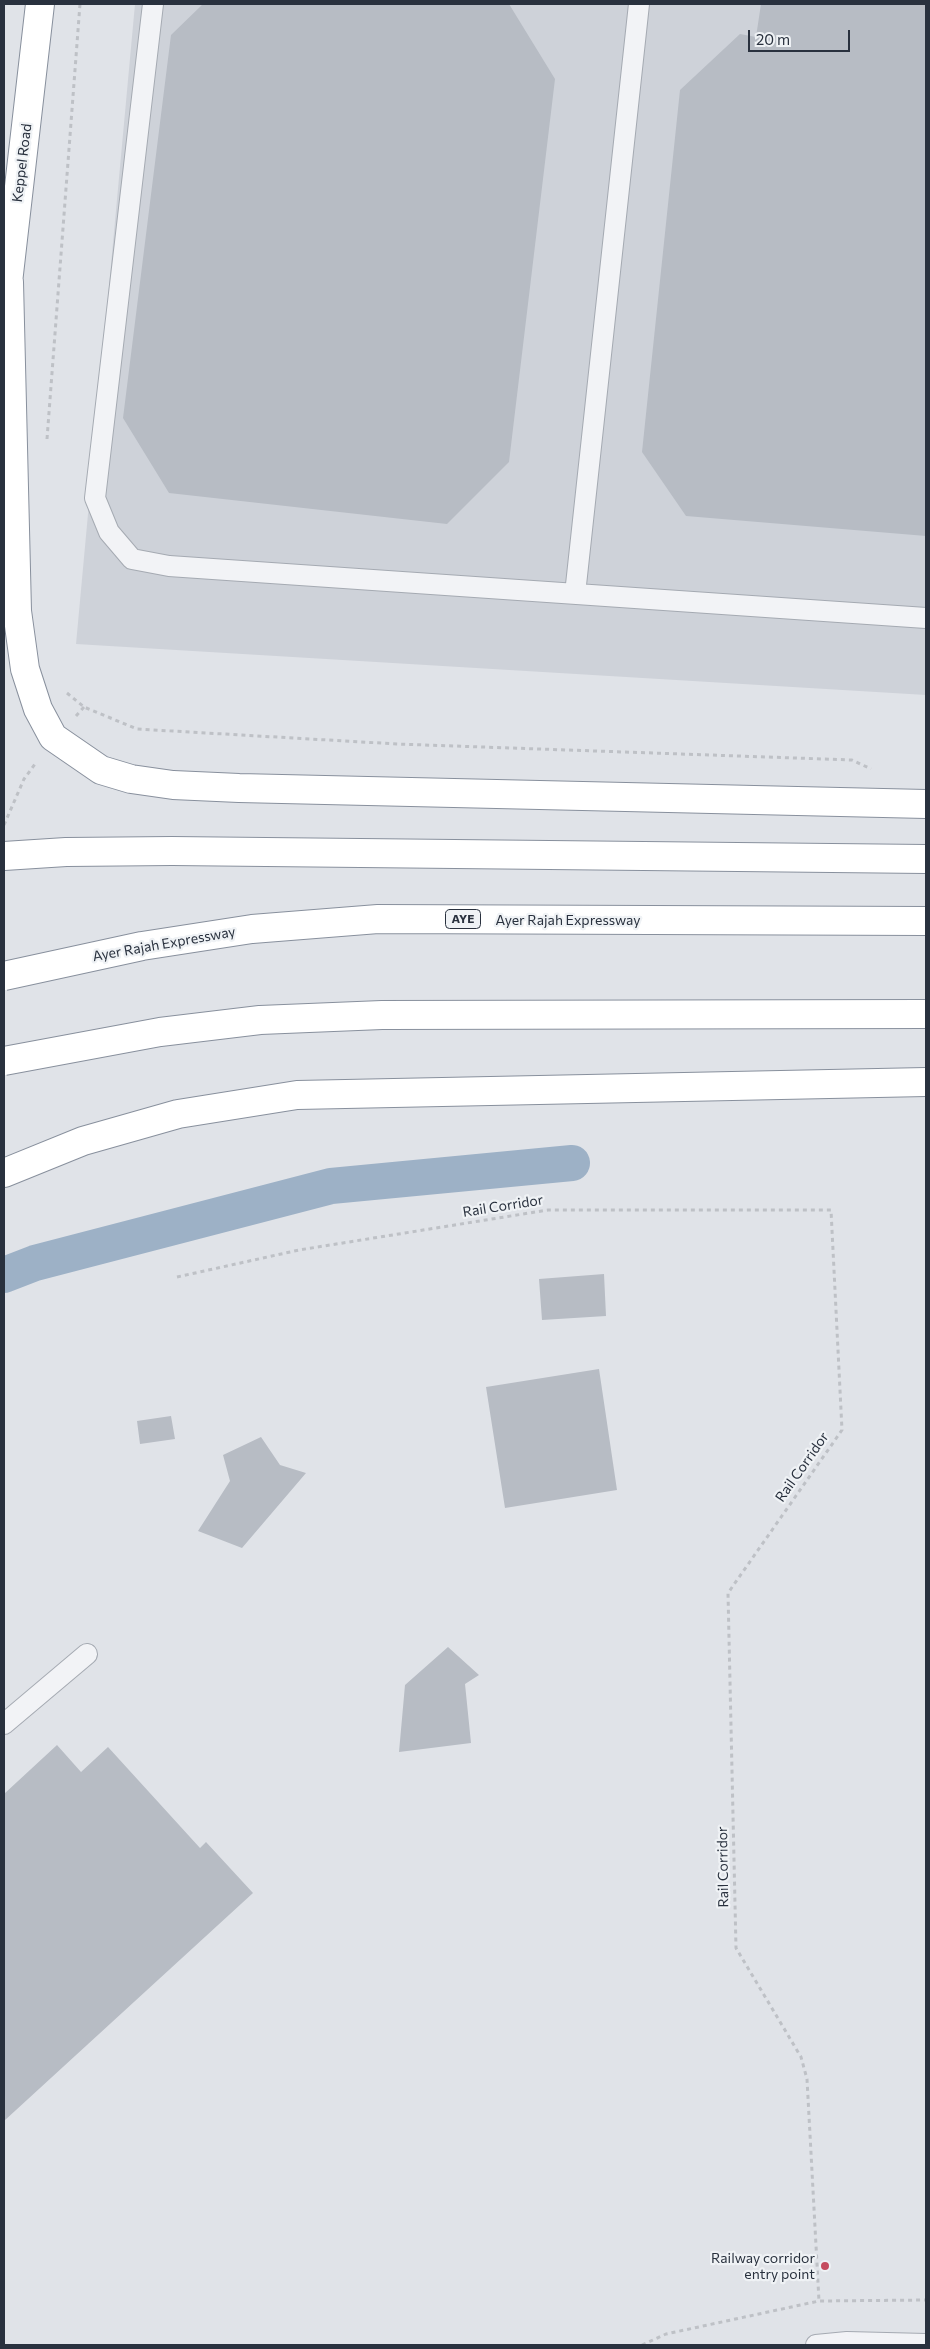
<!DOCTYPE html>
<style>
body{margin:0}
#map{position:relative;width:930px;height:2349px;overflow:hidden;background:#e0e3e8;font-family:Commissioner,sans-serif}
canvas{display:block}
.frame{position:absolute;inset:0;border:5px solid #29313e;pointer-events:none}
.scale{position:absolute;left:748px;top:30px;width:102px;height:22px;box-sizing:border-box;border:2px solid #29313e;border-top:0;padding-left:6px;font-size:15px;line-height:18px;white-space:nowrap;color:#29313e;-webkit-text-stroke:4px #eff2f5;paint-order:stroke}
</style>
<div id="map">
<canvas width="930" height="2349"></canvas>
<div class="frame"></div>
<div class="scale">20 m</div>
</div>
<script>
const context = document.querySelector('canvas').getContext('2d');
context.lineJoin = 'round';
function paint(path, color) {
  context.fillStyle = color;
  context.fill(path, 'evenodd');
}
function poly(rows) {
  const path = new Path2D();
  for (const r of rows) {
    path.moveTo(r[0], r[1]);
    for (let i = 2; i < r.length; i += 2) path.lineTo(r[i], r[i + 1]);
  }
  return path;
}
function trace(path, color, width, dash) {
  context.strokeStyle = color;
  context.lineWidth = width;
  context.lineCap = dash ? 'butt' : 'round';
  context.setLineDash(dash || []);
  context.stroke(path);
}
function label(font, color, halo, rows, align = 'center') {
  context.font = font + ' Commissioner,sans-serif';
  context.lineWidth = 4.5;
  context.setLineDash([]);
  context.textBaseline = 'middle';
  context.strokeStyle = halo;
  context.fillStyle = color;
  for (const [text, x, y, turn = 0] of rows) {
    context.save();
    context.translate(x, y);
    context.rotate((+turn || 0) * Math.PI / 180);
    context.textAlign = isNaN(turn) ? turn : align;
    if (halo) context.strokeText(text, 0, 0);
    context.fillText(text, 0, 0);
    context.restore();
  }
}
paint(poly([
 [135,4,926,4,926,695,76,644]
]), '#ced2d9');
trace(poly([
 [4,1275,35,1263,331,1186,572,1163]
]), '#9db1c6', 36);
paint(poly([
 [203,4,509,4,555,79,509,462,447,524,169,493,123,418,171,35],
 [761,4,926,4,926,536,686,516,642,452,680,90,740,34,756,37],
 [604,1274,606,1316,542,1320,539,1279],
 [599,1369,617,1490,505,1508,486,1387],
 [171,1416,175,1439,140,1444,137,1421],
 [261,1437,280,1465,306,1473,242,1548,198,1531,230,1481,223,1455],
 [448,1647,479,1675,465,1684,471,1743,399,1752,405,1685],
 [57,1745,81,1772,108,1747,200,1848,206,1842,253,1893,4,2121,4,1794]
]), '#b7bcc4');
const lane = poly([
 [153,4,95,498,109,532,132,559,169,566,926,618],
 [575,594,639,4],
 [4,1724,87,1654],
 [816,2345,847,2342,926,2344]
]);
const highway = poly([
 [9,282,17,611,25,669,38,709,53,737,101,770,131,779,173,785,239,788,926,804],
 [6,300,40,4],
 [4,1173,83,1141,178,1114,297,1095,926,1082]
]);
trace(lane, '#a5aab2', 22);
trace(highway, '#88909d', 30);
trace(poly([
 [47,439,80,4],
 [67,693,84,707,137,729,397,744,852,760,871,769],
 [76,716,84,707],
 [4,825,24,779,35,764],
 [177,1277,299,1250,548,1210,831,1210,842,1430,728,1593,736,1948,801,2057,807,2079,819,2301],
 [642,2345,666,2334,819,2301,926,2300]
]), '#bec1c6', 3, [4, 4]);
trace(lane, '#f2f3f6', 20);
trace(highway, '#fff', 28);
const highwayBridge = poly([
 [4,856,66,852,172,851,926,859],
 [4,976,142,946,252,929,378,919,926,921],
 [4,1061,160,1032,260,1020,382,1015,926,1014]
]);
trace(highwayBridge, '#88909d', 30, []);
trace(highwayBridge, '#fff', 28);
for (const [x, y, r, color] of [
 [825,2266,5,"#c54c5f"]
]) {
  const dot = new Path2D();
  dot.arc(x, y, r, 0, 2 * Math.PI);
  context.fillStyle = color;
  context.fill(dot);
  trace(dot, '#eff2f5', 2);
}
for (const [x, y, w] of [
 [463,919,35]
]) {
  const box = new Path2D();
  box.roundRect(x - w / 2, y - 9.5, w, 19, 4);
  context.fillStyle = '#eff2f5';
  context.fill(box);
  trace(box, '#29313e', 1);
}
label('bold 12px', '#29313e', null, [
 ["AYE",463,919]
]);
label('14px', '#29313e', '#eff2f5', [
 ["Keppel Road",22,163,-83],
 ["Ayer Rajah Expressway",568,920],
 ["Ayer Rajah Expressway",164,944,-10],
 ["Rail Corridor",503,1206,-9],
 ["Rail Corridor",802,1467,-55],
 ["Rail Corridor",723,1867,-91]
]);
label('14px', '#29313e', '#eff2f5', [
 ["Railway corridor",815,2258],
 ["entry point",815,2274]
], 'right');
</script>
